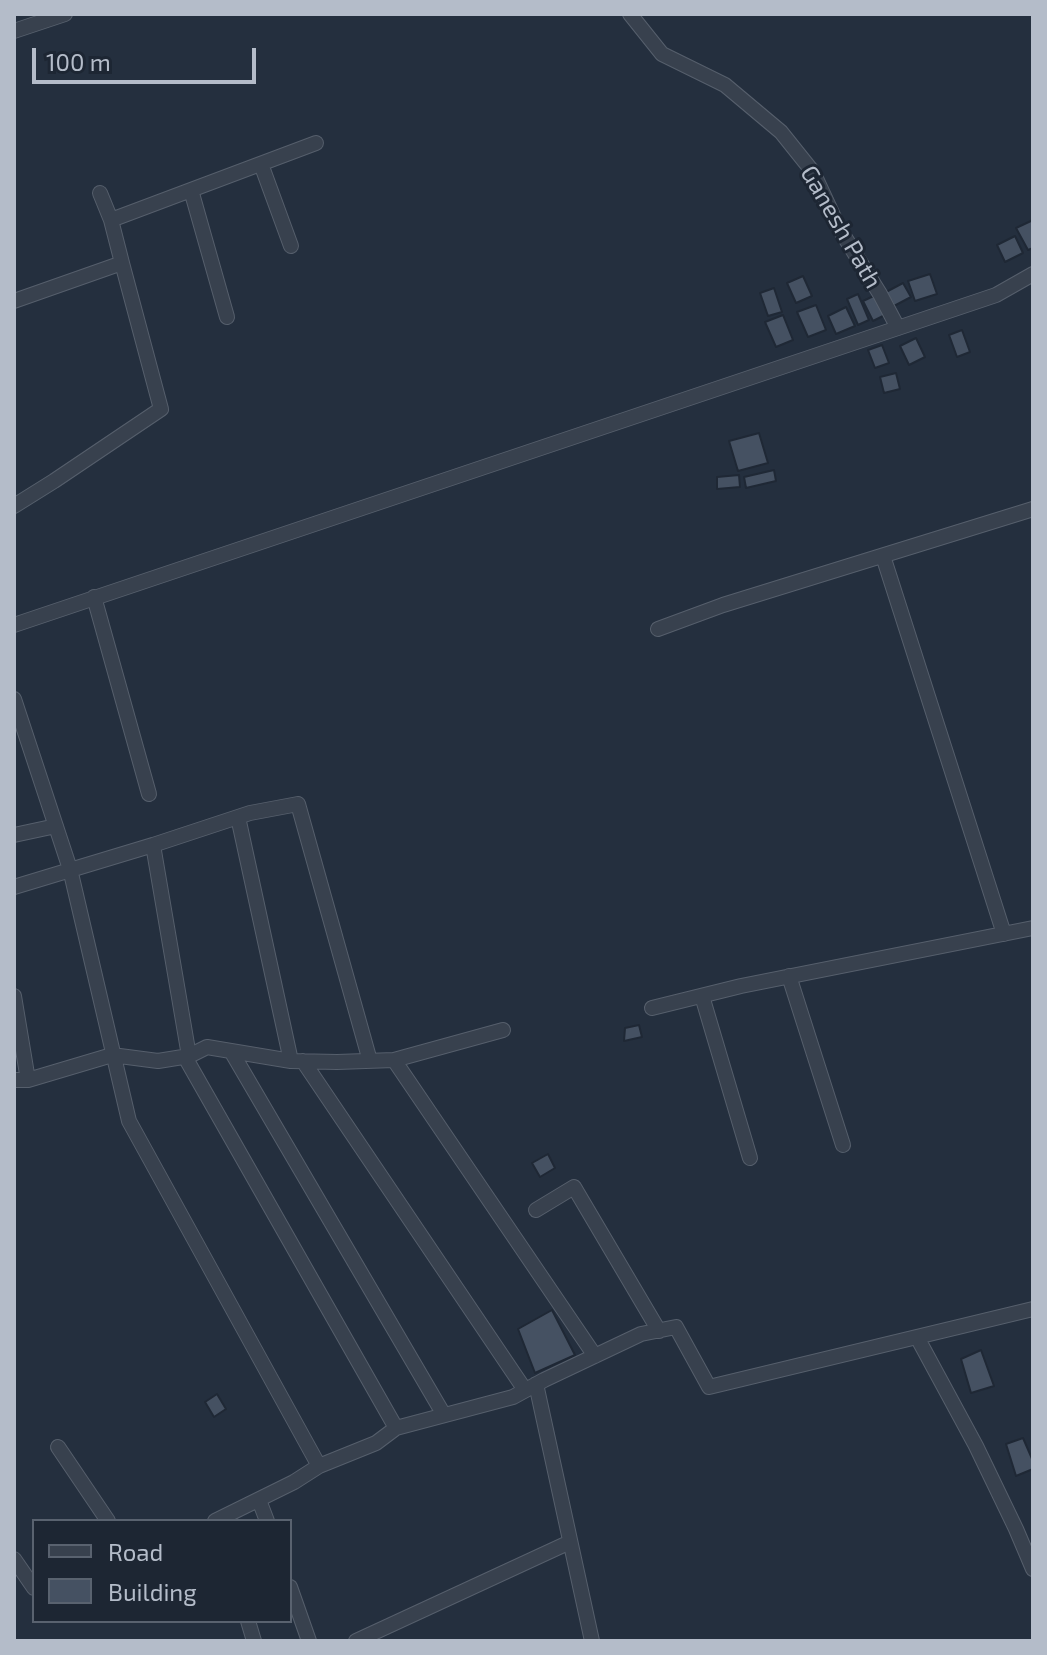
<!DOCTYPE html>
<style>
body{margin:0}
#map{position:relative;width:1047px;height:1655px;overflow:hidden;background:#242f3e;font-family:"Exo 2",sans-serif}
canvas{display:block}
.frame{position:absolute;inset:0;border:16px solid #b4bcc9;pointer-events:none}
.legend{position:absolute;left:32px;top:1519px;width:260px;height:104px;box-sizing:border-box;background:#1d2633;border:2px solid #59626f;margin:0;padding:10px 14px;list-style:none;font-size:24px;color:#b4bcc9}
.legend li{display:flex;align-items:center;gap:16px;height:40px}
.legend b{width:40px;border:2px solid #59626f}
.scale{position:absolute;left:32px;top:48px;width:224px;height:36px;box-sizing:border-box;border:4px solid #b4bcc9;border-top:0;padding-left:10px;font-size:24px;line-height:28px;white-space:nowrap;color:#b4bcc9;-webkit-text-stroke:6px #1d2633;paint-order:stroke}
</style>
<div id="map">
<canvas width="1047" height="1655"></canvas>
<div class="frame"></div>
<ul class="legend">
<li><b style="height:10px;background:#38414e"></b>Road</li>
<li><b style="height:22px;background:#455162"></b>Building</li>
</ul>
<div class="scale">100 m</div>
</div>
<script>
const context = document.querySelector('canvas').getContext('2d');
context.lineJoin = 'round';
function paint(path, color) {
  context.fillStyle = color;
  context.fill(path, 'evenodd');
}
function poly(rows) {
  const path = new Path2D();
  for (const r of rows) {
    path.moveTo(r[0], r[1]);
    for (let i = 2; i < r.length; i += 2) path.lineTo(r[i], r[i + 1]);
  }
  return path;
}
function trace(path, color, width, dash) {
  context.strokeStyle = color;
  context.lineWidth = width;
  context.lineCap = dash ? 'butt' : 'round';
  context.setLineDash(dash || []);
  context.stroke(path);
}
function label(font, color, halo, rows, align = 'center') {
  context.font = font + ' "Exo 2",sans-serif';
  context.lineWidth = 6;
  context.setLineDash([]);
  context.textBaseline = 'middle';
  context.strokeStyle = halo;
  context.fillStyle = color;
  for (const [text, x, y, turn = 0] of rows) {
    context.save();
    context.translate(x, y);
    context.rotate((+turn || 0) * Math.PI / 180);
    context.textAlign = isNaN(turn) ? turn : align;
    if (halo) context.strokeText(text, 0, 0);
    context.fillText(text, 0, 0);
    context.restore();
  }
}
const building = poly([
 [1033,220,1033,248,1028,250,1016,228,1033,220],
 [1015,236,1023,253,1005,262,997,245,1015,236],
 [930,274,937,294,915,301,908,281,930,274],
 [803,276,812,296,796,303,787,283,803,276],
 [903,283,911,297,894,306,886,292,903,283],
 [774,288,782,312,768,316,760,293,774,288],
 [858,294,869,320,858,325,847,299,858,294],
 [878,294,887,314,873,321,863,301,878,294],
 [816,305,826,330,808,337,797,312,816,305],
 [846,307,855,326,836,334,828,316,846,307],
 [783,315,793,340,776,347,765,322,783,315],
 [962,330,970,352,957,357,949,335,962,330],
 [916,338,925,357,909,365,900,346,916,338],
 [882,345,889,363,875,368,868,350,882,345],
 [896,373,900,389,884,393,880,377,896,373],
 [759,433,768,463,738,471,729,441,759,433],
 [774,470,776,481,746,488,744,477,774,470],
 [739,475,740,487,717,489,717,477,739,475],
 [639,1025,642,1037,624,1041,625,1028,639,1025],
 [548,1154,555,1168,540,1177,532,1163,548,1154],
 [552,1310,575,1355,535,1373,518,1329,552,1310],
 [981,1350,994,1386,971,1393,961,1359,981,1350],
 [217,1394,226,1409,214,1417,205,1402,217,1394],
 [1023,1438,1033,1461,1033,1469,1016,1476,1006,1444,1023,1438]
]);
paint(building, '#455162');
trace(building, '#1f2835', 2);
const minor = poly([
 [630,14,662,54,725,85,781,132,813,172,839,228,880,294,898,328],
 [14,31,65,14],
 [261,164,291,246],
 [191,190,227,317],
 [100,193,111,220,122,263],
 [111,220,316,143],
 [14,301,122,263,161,409,54,481,14,506],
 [883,556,1004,934],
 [94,597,149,794],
 [14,625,996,295,1033,274],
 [658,629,723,605,1033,509],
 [14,699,70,869,129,1121,319,1466],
 [238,817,291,1061],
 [14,835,56,826],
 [153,845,189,1056],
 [14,887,153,845,250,813,298,804,370,1061],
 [789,976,843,1145],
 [14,996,28,1080],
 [702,996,750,1158],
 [652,1008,741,986,1033,928],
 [231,1051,444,1415],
 [185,1057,396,1428],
 [394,1060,595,1356],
 [303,1061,525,1390],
 [14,1080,28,1080,112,1055,158,1061,189,1056,207,1047,291,1061,337,1062,394,1060,503,1030],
 [536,1210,574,1187,659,1331],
 [917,1337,976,1446,1016,1529,1033,1569],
 [536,1384,592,1641],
 [58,1447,108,1521],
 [259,1500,267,1521],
 [215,1521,294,1482,319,1466,376,1443,396,1428,513,1397,544,1380,641,1334,676,1327,709,1387,1033,1309],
 [14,1559,34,1588],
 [290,1587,309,1641],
 [248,1621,254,1641],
 [356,1641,570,1542]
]);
trace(minor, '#565f6c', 16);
trace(minor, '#38414e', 14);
label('24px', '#b4bcc9', '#1d2633', [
 ["Ganesh Path",841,227,60]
]);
</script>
